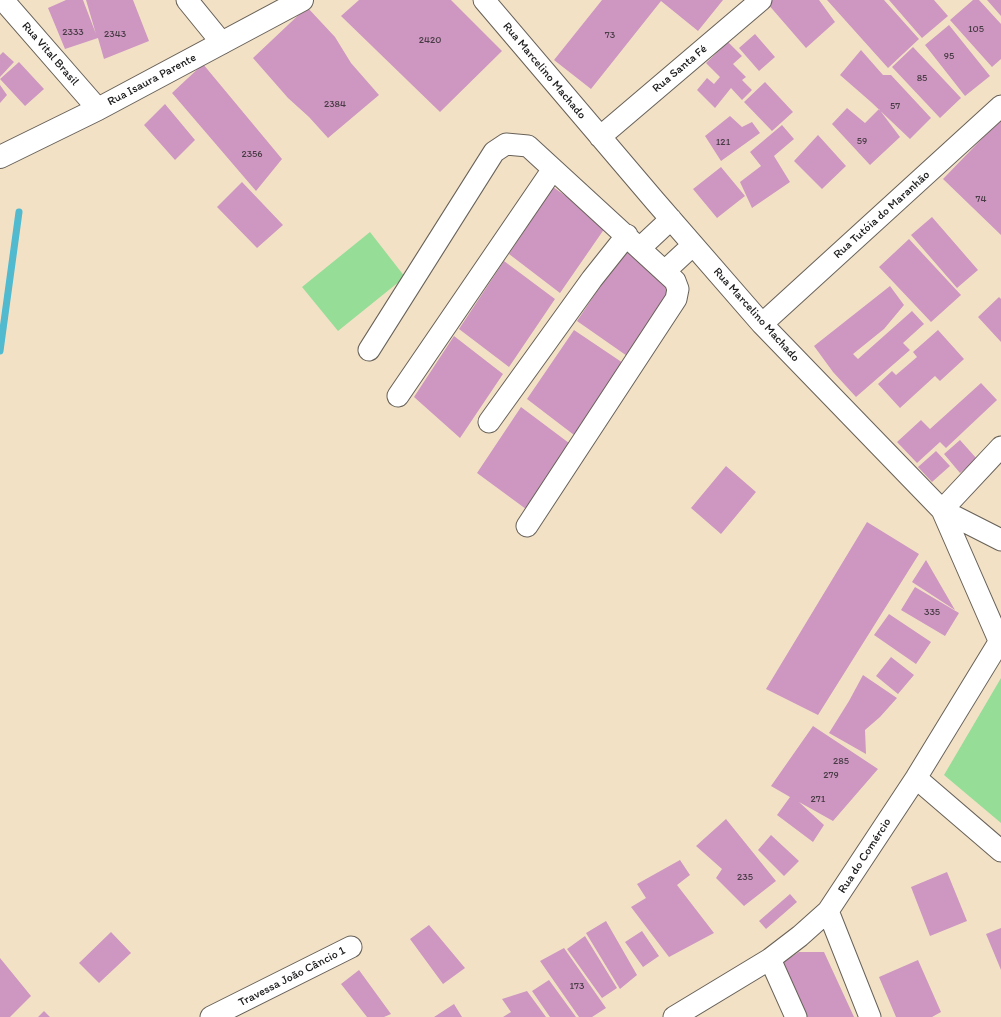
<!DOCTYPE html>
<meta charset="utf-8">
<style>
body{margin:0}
canvas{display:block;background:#f3e1c6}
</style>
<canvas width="1001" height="1017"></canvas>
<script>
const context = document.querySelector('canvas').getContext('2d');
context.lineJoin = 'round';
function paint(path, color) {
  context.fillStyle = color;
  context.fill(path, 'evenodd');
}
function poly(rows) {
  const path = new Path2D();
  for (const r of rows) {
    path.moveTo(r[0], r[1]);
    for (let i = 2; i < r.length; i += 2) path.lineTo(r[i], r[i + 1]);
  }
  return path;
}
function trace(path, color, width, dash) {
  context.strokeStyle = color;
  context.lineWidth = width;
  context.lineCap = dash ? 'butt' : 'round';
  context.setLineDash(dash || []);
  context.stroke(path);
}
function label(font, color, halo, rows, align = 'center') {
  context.font = font + ' Itim,sans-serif';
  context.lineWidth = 4;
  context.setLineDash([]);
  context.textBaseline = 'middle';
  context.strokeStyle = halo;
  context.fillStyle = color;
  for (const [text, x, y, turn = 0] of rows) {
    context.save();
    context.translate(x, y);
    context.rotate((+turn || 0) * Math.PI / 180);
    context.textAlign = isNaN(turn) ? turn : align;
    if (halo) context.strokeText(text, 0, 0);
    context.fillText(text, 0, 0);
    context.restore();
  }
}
paint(poly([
 [370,232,405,277,338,331,302,287],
 [1001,678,1001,823,944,775]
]), '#96dd97');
trace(poly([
 [0,351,19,212]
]), '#51bacf', 7);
paint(poly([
 [66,0,83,0,96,34,86,0,133,0,149,41,104,59,98,38,65,49,48,8],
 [359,0,451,0,502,51,440,112,341,16],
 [602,0,723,0,698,31,661,1,591,89,554,60],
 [769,0,819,0,835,22,806,48,767,3],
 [827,0,884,0,919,39,888,68],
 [889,0,934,0,948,16,922,38],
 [973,0,979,0,1001,24,1001,59,992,67,950,20],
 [987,0,1001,0,1001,16],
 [307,7,335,37,351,63,379,95,328,138,309,117,288,98,253,58],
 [949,25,990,76,965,96,925,45],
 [755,34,775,57,759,71,739,48],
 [728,42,742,56,733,64,746,77,742,80,752,90,742,100,731,88,715,108,697,90,707,78,714,84,720,77,706,63],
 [913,47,961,98,940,118,892,67],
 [861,50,883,75,891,75,931,118,910,139,871,102,840,75],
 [3,52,14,62,0,77,0,55],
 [19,62,44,89,25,106,0,79],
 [203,64,282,159,256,191,172,93],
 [765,82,793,112,772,131,744,102],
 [0,85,7,95,0,103],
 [165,104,195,140,175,160,144,125],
 [847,108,865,123,879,109,900,137,870,165,832,124],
 [730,116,742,127,752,122,760,133,721,161,705,136],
 [1001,119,1001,235,943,179],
 [782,125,794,139,774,156,790,182,752,208,740,182,761,166,750,152],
 [818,135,846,166,822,189,794,161],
 [721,167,745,196,717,218,693,189],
 [242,182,283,225,257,248,217,207],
 [553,187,607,225,560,293,509,254],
 [932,217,978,270,957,288,911,235],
 [909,239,961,295,931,322,879,267],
 [626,248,675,285,630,358,577,321],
 [504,261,555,299,509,367,459,329],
 [890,286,904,305,884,329,853,354,858,359,912,311,924,324,903,343,910,350,856,397,833,372,814,346],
 [999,297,1001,299,1001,342,978,317],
 [574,330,626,365,578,438,527,399],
 [938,330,964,359,940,381,935,376,900,408,878,384,892,371,896,375,917,357,913,352],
 [454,336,503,374,460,438,414,397],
 [981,383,997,400,946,448,940,442,917,463,897,442,921,420,930,429],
 [521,407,573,446,530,512,477,473],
 [960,440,977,459,960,473,944,454],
 [936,451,950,466,932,482,918,467],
 [726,466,756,492,721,534,691,508],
 [867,522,919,554,818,715,766,689],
 [926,560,955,610,912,582],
 [915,587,959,613,945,636,901,610],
 [889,614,931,642,916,664,874,635],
 [891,657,914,675,898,694,876,676],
 [863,675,897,698,880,717,865,730,866,754,829,733,849,701],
 [813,726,878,769,833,821,799,802,824,825,813,842,777,815,790,797,771,786],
 [726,819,776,881,744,906,716,878,722,869,696,846],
 [771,835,799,861,784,876,758,850],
 [680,860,690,875,677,885,714,933,669,957,631,907,646,898,637,884],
 [947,872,967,921,930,936,911,887],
 [790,894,797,902,766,929,759,921],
 [606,921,637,975,620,989,586,933],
 [429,925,465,968,443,984,410,939],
 [1001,928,1001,970,986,934],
 [642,931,659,956,643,967,625,942],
 [111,932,131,953,99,983,79,963],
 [585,936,617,988,602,998,567,949],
 [564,948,606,1008,592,1017,579,1017,540,961],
 [799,952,824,952,854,1017,802,1017,779,965],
 [0,958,31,996,10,1017,0,1017],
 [918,960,941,1012,932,1017,896,1017,879,977],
 [359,970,391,1014,384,1017,367,1017,341,984],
 [549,980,576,1017,550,1017,532,991],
 [527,991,546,1017,503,1017,511,1012,502,999],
 [454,1004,462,1017,434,1017],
 [44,1011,50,1017,38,1017]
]), '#cd97c1');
const minor = poly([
 [3,0,98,109],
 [187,0,222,43],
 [484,0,655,201,762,324,942,510,1001,645],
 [600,137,761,0],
 [640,248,671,219],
 [665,271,693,245],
 [762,324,1001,106],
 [369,350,494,152,506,144,528,146,675,281,678,289,676,299,527,526],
 [398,396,553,169],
 [489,422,592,279,627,235],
 [942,510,1001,447],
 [942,510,1001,540],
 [916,778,1001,851],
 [828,911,870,1017],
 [770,959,796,1017],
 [211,1017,351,947],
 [674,1017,770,959,800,936,828,911,916,778,1001,639]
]);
const tertiary = poly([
 [0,157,98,109,302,0]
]);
trace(minor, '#676158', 23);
trace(tertiary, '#676158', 24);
trace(minor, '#fff', 21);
trace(tertiary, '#fff', 22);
label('10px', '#483b45', null, [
 ["105",976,29],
 ["2333",73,32],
 ["2343",115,34],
 ["73",610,35],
 ["2420",430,40],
 ["95",949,56],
 ["85",922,78],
 ["2384",335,104],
 ["57",895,106],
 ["59",862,141],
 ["121",723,142],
 ["2356",252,154],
 ["74",981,199],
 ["335",932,612],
 ["285",841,761],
 ["279",831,775],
 ["271",818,799],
 ["235",745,877],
 ["173",577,986]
]);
label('12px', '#1c1c1c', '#fff', [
 ["Rua Vital Brasil",50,54,49],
 ["Rua Santa Fé",680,69,-40],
 ["Rua Marcelino Machado",544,71,50],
 ["Rua Isaura Parente",152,80,-28],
 ["Rua Tutóia do Maranhão",882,215,-42],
 ["Rua Marcelino Machado",756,315,48],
 ["Rua do Comércio",865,856,-57],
 ["Travessa João Câncio 1",292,977,-27]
]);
</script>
